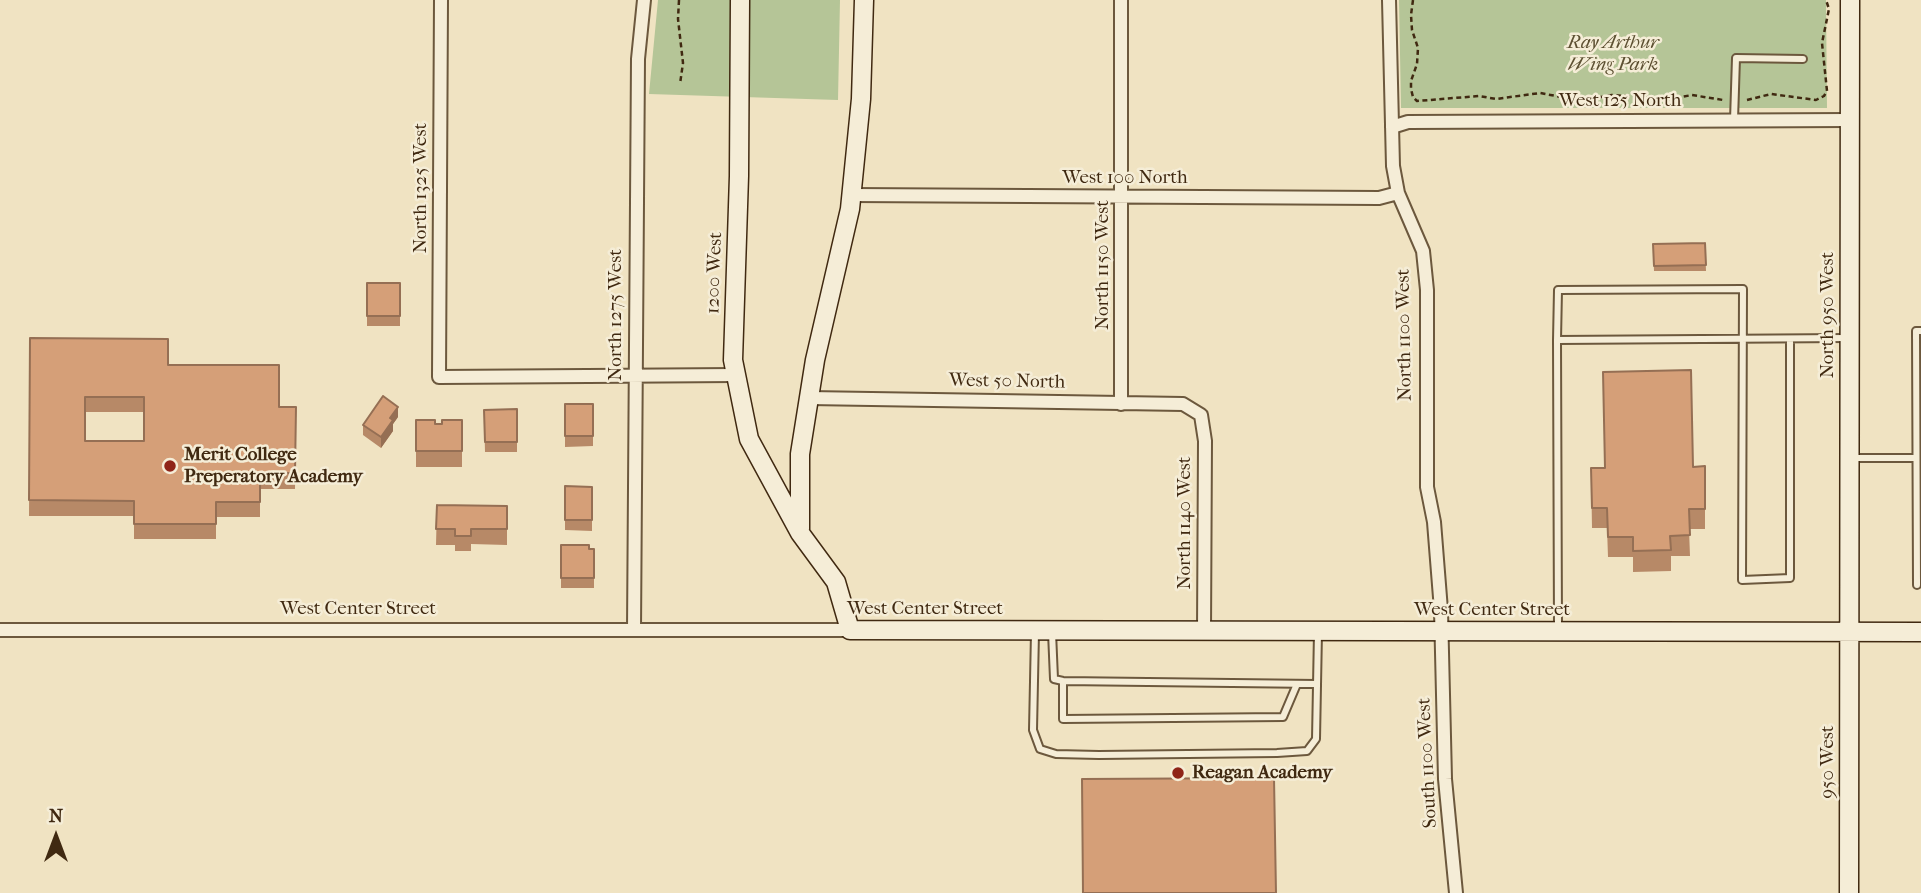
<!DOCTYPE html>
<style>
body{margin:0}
#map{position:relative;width:1921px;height:893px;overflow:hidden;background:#f0e3c2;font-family:"IM FELL French Canon",serif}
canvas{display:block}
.north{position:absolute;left:21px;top:802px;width:70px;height:70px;-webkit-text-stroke:5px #f5edd7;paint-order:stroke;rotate:0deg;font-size:19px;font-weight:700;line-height:28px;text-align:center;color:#402911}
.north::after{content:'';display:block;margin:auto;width:24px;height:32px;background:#402911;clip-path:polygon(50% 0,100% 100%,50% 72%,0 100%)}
</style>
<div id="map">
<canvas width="1921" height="893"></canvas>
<div class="north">N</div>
</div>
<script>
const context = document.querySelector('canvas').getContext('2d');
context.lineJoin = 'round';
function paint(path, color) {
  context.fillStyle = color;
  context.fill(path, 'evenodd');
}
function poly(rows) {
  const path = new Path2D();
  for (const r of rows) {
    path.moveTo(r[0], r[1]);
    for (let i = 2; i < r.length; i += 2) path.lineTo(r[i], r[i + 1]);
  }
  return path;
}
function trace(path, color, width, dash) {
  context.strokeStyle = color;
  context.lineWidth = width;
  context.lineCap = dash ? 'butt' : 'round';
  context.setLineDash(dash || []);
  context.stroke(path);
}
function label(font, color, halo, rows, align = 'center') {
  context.font = font + ' "IM FELL French Canon",serif';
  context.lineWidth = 5;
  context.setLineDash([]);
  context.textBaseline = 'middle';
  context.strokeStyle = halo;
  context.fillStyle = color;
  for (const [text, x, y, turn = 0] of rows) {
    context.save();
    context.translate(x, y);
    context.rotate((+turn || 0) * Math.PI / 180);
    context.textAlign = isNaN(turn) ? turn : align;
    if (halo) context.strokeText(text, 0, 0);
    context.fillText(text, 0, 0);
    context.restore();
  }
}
paint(poly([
 [658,0,840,0,838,100,649,94],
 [1399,0,1826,0,1827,108,1401,108]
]), '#b5c597');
const lane = poly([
 [1734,120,1736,58,1803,59],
 [1557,340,1558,290,1743,289,1742,580,1790,578,1790,339],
 [1851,458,1915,458],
 [1917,585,1916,331,1921,331],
 [1558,631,1557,340,1847,338],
 [1035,632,1033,730,1040,749,1056,754,1099,755,1277,753,1307,751,1316,739,1318,632],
 [1052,632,1054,679,1063,681,1317,684],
 [1063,681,1063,719,1283,717,1297,684]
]);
const street = poly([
 [441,0,439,377,736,375],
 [1389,0,1393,166,1398,193,1423,251,1427,290,1427,487,1434,522,1441,610,1445,779,1456,893],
 [1392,127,1408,122,1849,120],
 [851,195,1379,198,1398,193],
 [809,398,1183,404,1201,415,1205,441,1204,631],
 [1121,404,1121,0],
 [0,630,850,630],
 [634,630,638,59,644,0]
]);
const secondary = poly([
 [740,0,739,176,733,360,749,439,800,533,836,582,850,630,1921,632],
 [800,529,800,454,815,360,850,209,861,99,864,0],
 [1849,893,1850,0]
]);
trace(lane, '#6c583d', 10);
trace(street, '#6c583d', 16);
trace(secondary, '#402911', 21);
trace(poly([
 [679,0,678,19,683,63,680,84],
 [1413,0,1411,15,1412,30,1418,48,1417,64,1411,81,1411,89,1413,97,1417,101,1479,96,1496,99,1540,93,1572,99,1590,99,1612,95,1670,99,1692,95,1723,100],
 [1747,100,1771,94,1816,100,1824,96,1827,91,1822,43,1829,9,1826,0]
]), '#402911', 2.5, [5, 3.5]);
trace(lane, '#f5edd7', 6);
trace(street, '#f5edd7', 12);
trace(secondary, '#f5edd7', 18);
paint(poly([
 [1705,243,1706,271,1654,271,1653,244],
 [367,283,400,283,400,326,367,326],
 [30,338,168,365,279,407,296,407,295,489,260,489,260,517,216,517,216,539,134,539,134,516,29,516],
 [85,412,144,412,144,441,85,441],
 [565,404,593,404,593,446,565,447],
 [517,409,517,452,485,452,484,410],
 [398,417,393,424,393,431,381,448,363,435,363,425],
 [416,420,435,424,442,424,462,420,462,467,416,467],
 [1705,466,1705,529,1689,529,1690,556,1671,556,1671,571,1633,572,1633,557,1608,557,1607,528,1592,528,1591,468],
 [565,486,592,487,592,531,565,530],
 [437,505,507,506,507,545,471,544,471,551,455,551,455,545,436,545],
 [561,545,594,549,594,588,561,588]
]), '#b78967');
paint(poly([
 [398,407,398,417,393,424,393,431,381,448,381,437,390,418]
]), '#956f54');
const building = poly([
 [1705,243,1706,265,1654,266,1653,244,1705,243],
 [367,283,400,283,400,316,367,316,367,283],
 [30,338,168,339,168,365,279,365,279,407,296,407,295,473,260,473,260,502,216,502,216,524,134,524,134,501,29,500,30,338],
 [85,397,144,397,144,441,85,441,85,397],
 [1691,370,1693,467,1705,466,1705,509,1689,509,1690,535,1670,536,1671,550,1633,551,1633,537,1608,537,1607,508,1592,508,1591,468,1605,468,1603,372,1691,370],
 [383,396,398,407,390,418,393,420,381,437,363,425,383,396],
 [565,404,593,404,593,436,565,436,565,404],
 [517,409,517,442,485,442,484,410,517,409],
 [416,420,435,420,435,424,442,424,442,420,462,420,462,451,416,451,416,420],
 [565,486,592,487,592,520,565,520,565,486],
 [437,505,507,506,507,529,471,529,471,536,455,536,455,529,436,529,437,505],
 [561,545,589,545,589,549,594,549,594,578,561,578,561,545],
 [1274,778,1276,893,1083,893,1082,779,1274,778]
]);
paint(building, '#d59f78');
trace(building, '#956f54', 2);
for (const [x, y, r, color] of [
 [170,466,7,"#8f2418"],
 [1178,773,7,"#8f2418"]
]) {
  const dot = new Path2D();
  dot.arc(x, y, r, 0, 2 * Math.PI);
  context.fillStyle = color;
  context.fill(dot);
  trace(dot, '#f5edd7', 2.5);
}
label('italic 19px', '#5d5032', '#f5edd7', [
 ["Ray Arthur",1613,43],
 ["Wing Park",1613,65]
]);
label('19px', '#402911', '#f5edd7', [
 ["West 125 North",1620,101],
 ["West 100 North",1125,178],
 ["North 1325 West",421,188,-90],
 ["North 1150 West",1103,265,-90],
 ["1200 West",715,273,-88],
 ["North 1275 West",616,315,-90],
 ["North 950 West",1828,315,-90],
 ["North 1100 West",1405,335,-91],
 ["West 50 North",1007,382,1],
 ["North 1140 West",1185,523,-90],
 ["West Center Street",358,609],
 ["West Center Street",925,609],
 ["West Center Street",1492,610],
 ["950 West",1828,762,-90],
 ["South 1100 West",1428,763,-93]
]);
label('bold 19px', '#402911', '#f5edd7', [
 ["Merit College",184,455],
 ["Preperatory Academy",184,477],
 ["Reagan Academy",1192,773]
], 'left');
</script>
